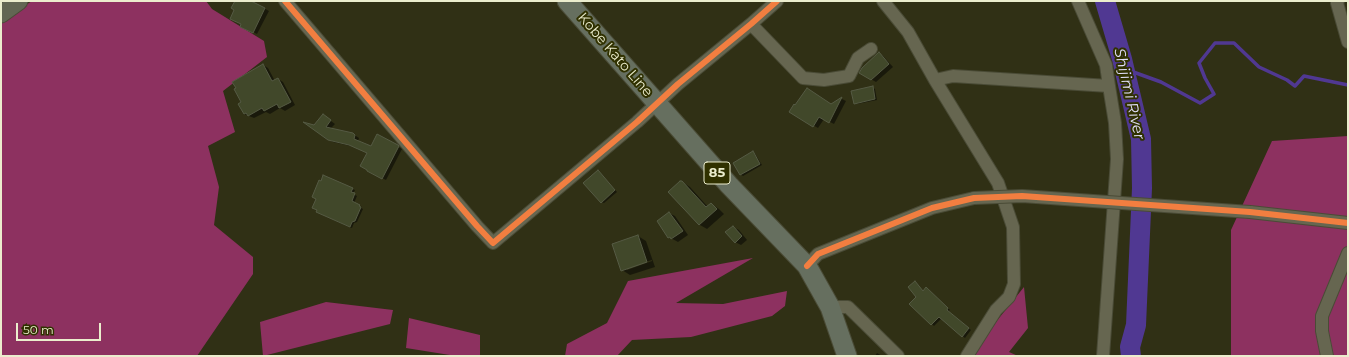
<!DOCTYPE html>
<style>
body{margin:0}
#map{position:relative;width:1349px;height:357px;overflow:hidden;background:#303015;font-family:Montserrat,sans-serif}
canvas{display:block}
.frame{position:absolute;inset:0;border:2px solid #ebedcd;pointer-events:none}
.scale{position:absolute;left:16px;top:323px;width:85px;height:18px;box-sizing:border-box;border:2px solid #ebedcd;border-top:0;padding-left:5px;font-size:12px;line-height:14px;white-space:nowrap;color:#ebedcd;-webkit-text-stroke:3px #303100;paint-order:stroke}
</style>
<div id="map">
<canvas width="1349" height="357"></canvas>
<div class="frame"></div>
<div class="scale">50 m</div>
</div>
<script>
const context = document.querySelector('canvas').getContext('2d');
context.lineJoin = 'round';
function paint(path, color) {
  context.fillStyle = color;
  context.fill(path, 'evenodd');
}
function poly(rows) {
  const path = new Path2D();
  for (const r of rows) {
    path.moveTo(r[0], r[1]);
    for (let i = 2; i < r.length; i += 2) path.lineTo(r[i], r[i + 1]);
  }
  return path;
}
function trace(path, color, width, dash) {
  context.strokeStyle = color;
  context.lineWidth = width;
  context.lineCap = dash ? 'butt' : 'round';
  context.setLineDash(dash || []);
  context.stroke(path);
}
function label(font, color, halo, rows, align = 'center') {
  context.font = font + ' Montserrat,sans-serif';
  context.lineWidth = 4;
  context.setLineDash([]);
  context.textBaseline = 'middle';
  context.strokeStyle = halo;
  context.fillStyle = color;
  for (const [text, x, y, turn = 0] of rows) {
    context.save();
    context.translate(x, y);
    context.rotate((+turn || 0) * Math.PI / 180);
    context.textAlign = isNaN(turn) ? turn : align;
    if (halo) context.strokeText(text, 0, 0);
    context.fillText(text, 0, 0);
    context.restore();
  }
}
paint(poly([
 [32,1,206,1,212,9,264,41,267,57,223,91,235,132,208,146,219,187,214,225,253,257,253,274,197,356,1,356,1,21],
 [1348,136,1348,356,1231,356,1231,230,1272,141],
 [753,258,676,303,723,304,787,291,785,306,772,316,691,337,632,340,617,356,565,356,567,344,607,323,628,281],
 [1024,287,1028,328,1009,352,1018,356,973,356,987,333],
 [326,302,393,310,390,324,263,356,260,322],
 [409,318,480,335,480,356,456,356,406,348]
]), '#8d3160');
paint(poly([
 [236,1,251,1,269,11,257,34,245,28,235,10],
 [879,54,883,56,893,67,876,82,860,73],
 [263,65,268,68,275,81,278,79,283,82,295,105,285,111,280,108,270,114,266,112,254,118,244,114,243,103],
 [872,87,875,89,877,100,857,104,855,103],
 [842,99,846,101,834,124,824,119,818,128,790,112,796,106,831,105],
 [327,118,335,124,330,129,353,134,359,138,358,141,372,147,378,135,402,149,386,180,372,173,369,170,368,153,355,147,333,142,329,140,315,126],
 [753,152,755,154,762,165,743,176,740,174],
 [600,173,617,192,604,203,601,202],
 [682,182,690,187,708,207,711,204,719,209,724,214,707,229,700,225,670,192],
 [352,189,355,190,353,194,357,196,354,203,362,207,361,208,363,209,357,222,354,223,352,228,334,220],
 [669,213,675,216,688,235,678,242,669,237],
 [733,227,739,230,747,240,741,245,735,242],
 [638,236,646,241,655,267,630,275,622,270],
 [652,260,652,261,627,270,627,268],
 [915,282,923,291,926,288,929,290,950,310,948,311,971,330,965,338,942,318,934,326,932,324,911,304,917,297],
 [877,353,882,356,875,356]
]), '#0007');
trace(poly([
 [1125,69,1161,82,1200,103,1214,94,1205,78,1199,63,1215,43,1234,43,1259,67,1287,80,1295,86,1304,76,1348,85]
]), '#503892', 3.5);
trace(poly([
 [1105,1,1122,59,1141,139,1142,188,1136,325,1130,347,1131,356]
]), '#503892', 20);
const building = poly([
 [235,1,251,1,265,8,253,33,240,27,241,24,230,19,234,10,231,8,235,1],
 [879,52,889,64,871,80,859,73,862,68,879,52],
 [263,64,272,81,278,78,291,102,279,108,277,104,264,111,262,108,248,116,246,113,244,114,238,104,241,102,234,89,236,88,232,82,263,64],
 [873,86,875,99,854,104,851,91,873,86],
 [807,88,831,104,842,97,829,123,819,117,813,127,789,112,794,104,795,105,807,88],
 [323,114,331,120,326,127,353,133,355,135,354,139,371,146,377,134,398,145,399,146,382,179,367,171,367,170,360,166,367,153,349,145,328,140,303,122,314,125,323,114],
 [753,151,760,164,740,175,733,163,753,151],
 [598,170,615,190,601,203,583,183,598,170],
 [323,175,353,188,351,192,355,193,352,201,360,205,359,206,361,207,355,221,352,222,350,227,316,212,317,210,312,208,316,199,312,197,319,180,321,181,323,175],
 [680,181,682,181,706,207,711,203,717,209,699,225,668,192,680,181],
 [669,212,683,231,671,239,670,237,668,238,657,221,669,212],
 [733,226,742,236,735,243,725,232,733,226],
 [638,235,647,262,621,271,612,244,638,235],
 [915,281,923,291,926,287,948,308,947,310,969,328,962,337,939,317,931,325,909,304,916,297,908,287,915,281]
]);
paint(building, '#41482a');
trace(building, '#555a44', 1);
const street = poly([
 [285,1,477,226,493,243,637,122,678,84,751,24,777,1],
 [883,1,908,32,935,80,998,183,1013,227,1014,284,1009,297,996,310,967,356],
 [1338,1,1337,3,1348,42],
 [751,24,803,78,824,80,849,76,858,58,871,49],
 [935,80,953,76,1109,86,1106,65,1078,1],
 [1250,212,1348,223],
 [807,266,818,254,932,208,974,198],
 [830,307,848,307,898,356],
 [1103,356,1117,159,1115,123,1109,86],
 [1327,356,1322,331,1322,316,1348,253]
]);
const secondary = poly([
 [1,14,19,1]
]);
const primary = poly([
 [567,1,729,185,807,266,830,307,847,356]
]);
trace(street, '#4a4b36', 14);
trace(secondary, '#4a4b36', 19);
trace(primary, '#4a4b36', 21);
trace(street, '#666650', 12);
trace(secondary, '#626653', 17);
trace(primary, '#666f5f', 19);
const streetBridge = poly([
 [974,198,1022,196,1250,212]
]);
trace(streetBridge, '#4a4b36', 14, []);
trace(streetBridge, '#666650', 12);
trace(poly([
 [285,1,477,226,493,243,637,122,678,84,751,24,777,1],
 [807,266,818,254,932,208,974,198,1022,196,1250,212,1348,223]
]), '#f27e40', 6);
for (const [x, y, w] of [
 [717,173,26]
]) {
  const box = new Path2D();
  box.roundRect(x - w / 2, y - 11, w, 22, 3);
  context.fillStyle = '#303100';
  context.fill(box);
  trace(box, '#ebedcd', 1);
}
label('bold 13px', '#ebedcd', null, [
 ["85",717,173]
]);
label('14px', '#ebedcd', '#303100', [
 ["Kobe Kato Line",615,55,49]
]);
label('italic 15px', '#e1defa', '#303100', [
 ["Shijimi River",1129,94,77]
]);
</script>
